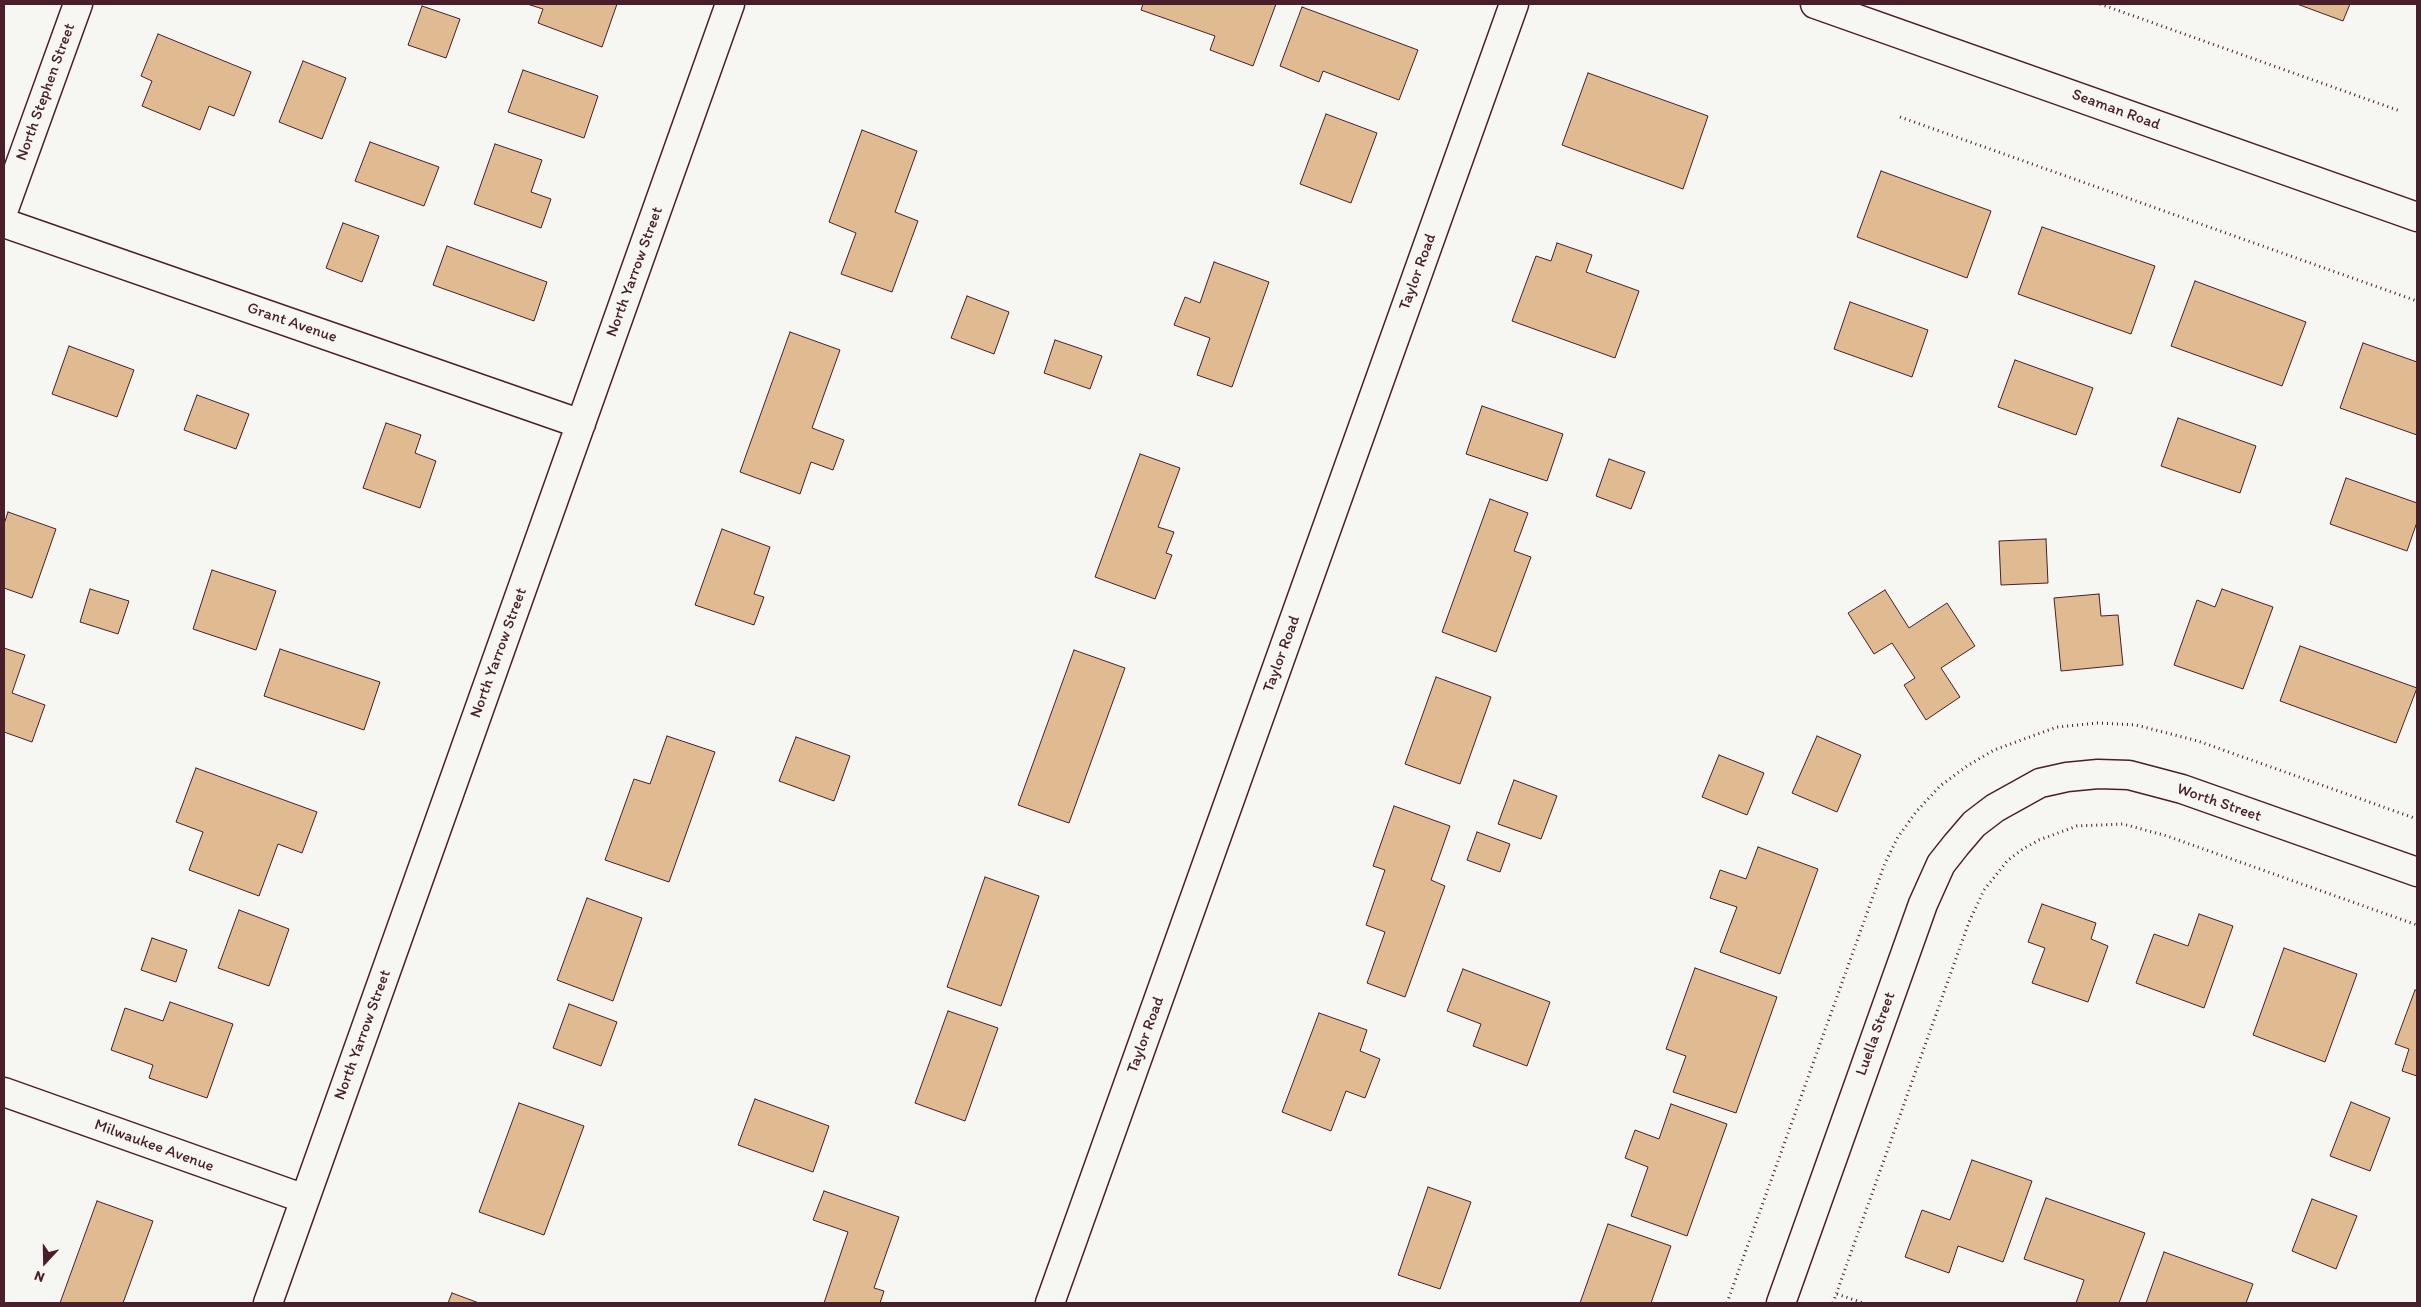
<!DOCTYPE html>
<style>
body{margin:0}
#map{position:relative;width:2421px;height:1307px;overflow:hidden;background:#f6f6f2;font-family:Itim,sans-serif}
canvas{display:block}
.frame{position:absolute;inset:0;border:5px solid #4a1f2b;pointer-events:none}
.north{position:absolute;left:20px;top:1237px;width:50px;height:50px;-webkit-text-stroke:4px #f6f6f2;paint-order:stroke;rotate:201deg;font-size:14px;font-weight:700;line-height:20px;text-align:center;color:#4a1f2b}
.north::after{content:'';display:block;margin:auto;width:18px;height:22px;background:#4a1f2b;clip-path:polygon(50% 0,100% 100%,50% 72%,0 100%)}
</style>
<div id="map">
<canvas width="2421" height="1307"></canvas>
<div class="frame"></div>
<div class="north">N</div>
</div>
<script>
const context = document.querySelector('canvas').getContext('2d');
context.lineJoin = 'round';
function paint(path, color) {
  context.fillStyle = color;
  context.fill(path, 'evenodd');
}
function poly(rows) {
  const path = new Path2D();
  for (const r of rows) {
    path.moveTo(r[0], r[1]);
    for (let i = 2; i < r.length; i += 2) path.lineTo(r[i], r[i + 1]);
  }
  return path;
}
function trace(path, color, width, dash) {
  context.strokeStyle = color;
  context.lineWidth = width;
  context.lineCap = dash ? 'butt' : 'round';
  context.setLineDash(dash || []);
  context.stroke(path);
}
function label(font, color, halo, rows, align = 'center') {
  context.font = font + ' Itim,sans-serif';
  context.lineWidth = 4.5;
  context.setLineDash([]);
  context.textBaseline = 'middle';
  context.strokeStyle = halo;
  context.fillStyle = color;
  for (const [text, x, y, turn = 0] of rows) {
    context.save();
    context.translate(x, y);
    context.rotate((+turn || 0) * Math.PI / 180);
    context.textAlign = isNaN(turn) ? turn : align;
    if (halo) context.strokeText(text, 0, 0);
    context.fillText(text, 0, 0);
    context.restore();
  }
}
const building = poly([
 [527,4,617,4,602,47,538,23,543,9,527,4],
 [1143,4,1276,4,1253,66,1210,50,1215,36,1141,10,1143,4],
 [2297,4,2350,4,2343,21,2297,4],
 [422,6,460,19,446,58,408,45,422,6],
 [1302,7,1418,50,1399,100,1323,71,1319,82,1280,66,1302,7],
 [158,34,251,72,234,116,209,106,200,130,142,106,152,81,141,76,158,34],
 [303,61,346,78,322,139,279,122,303,61],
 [523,70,598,96,584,138,508,112,523,70],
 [1588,73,1708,116,1683,189,1562,145,1588,73],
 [1326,114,1377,133,1351,203,1300,184,1326,114],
 [862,130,917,151,895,212,918,221,892,292,841,274,856,233,829,222,862,130],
 [370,142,439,167,424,206,355,181,370,142],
 [495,144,542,160,531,192,551,199,541,228,474,204,495,144],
 [1881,171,1991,211,1967,278,1857,237,1881,171],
 [343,223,379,236,362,282,326,268,343,223],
 [2042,227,2155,266,2131,334,2018,294,2042,227],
 [1557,243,1592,255,1586,272,1639,291,1615,358,1512,321,1536,256,1551,261,1557,243],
 [447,246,547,282,534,321,433,285,447,246],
 [1214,262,1269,282,1232,387,1197,375,1210,338,1174,325,1185,297,1200,303,1214,262],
 [2195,281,2306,322,2282,386,2171,346,2195,281],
 [967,296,1009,312,994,354,951,338,967,296],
 [1850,302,1928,330,1912,377,1834,349,1850,302],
 [790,332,840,350,812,428,844,440,833,470,811,462,800,494,740,472,790,332],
 [1055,340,1102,356,1090,389,1044,373,1055,340],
 [2363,343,2417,362,2417,435,2340,408,2363,343],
 [69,346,134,370,117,417,52,394,69,346],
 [2015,360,2093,388,2076,435,1998,407,2015,360],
 [197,395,249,414,236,449,184,430,197,395],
 [1482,406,1563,434,1547,481,1466,454,1482,406],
 [2178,418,2256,446,2240,493,2161,466,2178,418],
 [386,423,421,435,415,453,436,461,420,508,363,488,386,423],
 [1140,454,1180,468,1158,527,1174,532,1166,553,1172,555,1155,599,1095,577,1140,454],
 [1609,459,1645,472,1631,509,1596,496,1609,459],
 [2346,478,2417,503,2417,522,2407,551,2330,524,2346,478],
 [1490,499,1528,513,1514,551,1531,557,1496,652,1442,632,1490,499],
 [8,512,56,529,32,598,4,588,4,524,8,512],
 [722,529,770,547,754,594,764,597,754,625,695,605,722,529],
 [2046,539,2048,583,2001,585,1999,541,2046,539],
 [212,570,276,591,256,650,193,629,212,570],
 [90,589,129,601,118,634,80,622,90,589],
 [2222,589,2273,607,2243,689,2174,665,2197,600,2215,607,2222,589],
 [1885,590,1909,628,1947,603,1975,646,1941,668,1960,697,1926,720,1904,685,1915,678,1892,643,1874,654,1848,613,1885,590],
 [2099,594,2101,616,2118,615,2123,665,2061,671,2054,598,2099,594],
 [2300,646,2417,688,2396,743,2280,701,2300,646],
 [4,648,25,655,12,693,45,705,32,742,4,732,4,648],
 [280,649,380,682,364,730,264,696,280,649],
 [1074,650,1125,668,1069,823,1018,805,1074,650],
 [1436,677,1491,697,1460,784,1405,764,1436,677],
 [667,736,715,752,669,882,605,860,634,779,650,784,667,736],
 [1817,736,1861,755,1837,812,1792,793,1817,736],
 [796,737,850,756,834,801,779,781,796,737],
 [1719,755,1764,773,1747,815,1702,797,1719,755],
 [196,768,317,812,302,853,278,844,259,896,189,870,203,832,176,822,196,768],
 [1514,780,1557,796,1541,839,1498,824,1514,780],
 [1394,806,1450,826,1431,880,1445,886,1405,997,1367,983,1385,932,1366,925,1385,870,1373,866,1394,806],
 [1477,832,1510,844,1500,872,1467,860,1477,832],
 [1758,847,1818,869,1780,974,1720,952,1737,907,1710,898,1720,870,1746,879,1758,847],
 [985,877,1039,896,1001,1006,947,987,985,877],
 [587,898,642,918,613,1001,557,980,587,898],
 [2042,904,2096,923,2091,939,2108,946,2088,1002,2032,983,2045,948,2028,942,2042,904],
 [239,910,289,929,269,986,218,968,239,910],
 [2199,914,2233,926,2204,1008,2136,983,2154,934,2188,946,2199,914],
 [152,938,187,950,176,982,141,970,152,938],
 [2284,948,2357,974,2325,1062,2253,1035,2284,948],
 [1695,968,1777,997,1736,1113,1673,1092,1686,1056,1666,1049,1695,968],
 [1463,969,1550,1002,1527,1066,1473,1046,1481,1024,1447,1011,1463,969],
 [2415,990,2417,991,2417,1076,2402,1071,2409,1049,2395,1044,2415,990],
 [170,1002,233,1024,207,1098,149,1078,153,1065,111,1050,125,1008,163,1021,170,1002],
 [569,1004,617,1022,601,1066,553,1048,569,1004],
 [948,1011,998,1028,965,1121,915,1103,948,1011],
 [1319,1013,1367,1030,1360,1051,1380,1059,1365,1098,1346,1091,1331,1131,1282,1112,1319,1013],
 [755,1099,829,1126,813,1172,738,1145,755,1099],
 [2351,1102,2390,1118,2370,1171,2330,1156,2351,1102],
 [519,1103,584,1126,544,1235,479,1212,519,1103],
 [1671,1104,1727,1124,1687,1236,1631,1216,1648,1167,1625,1158,1635,1130,1659,1139,1671,1104],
 [1972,1160,2032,1181,2003,1262,1958,1246,1949,1273,1905,1257,1922,1210,1950,1220,1972,1160],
 [1428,1187,1471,1202,1440,1289,1398,1275,1428,1187],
 [824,1191,899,1217,874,1288,884,1291,880,1303,824,1303,848,1232,813,1220,824,1191],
 [2046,1198,2145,1233,2119,1303,2076,1303,2084,1280,2024,1259,2046,1198],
 [2312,1199,2357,1216,2336,1269,2292,1251,2312,1199],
 [97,1201,153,1221,123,1303,60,1303,97,1201],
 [1608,1224,1671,1246,1651,1303,1580,1303,1608,1224],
 [2164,1252,2253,1284,2246,1303,2146,1303,2164,1252],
 [452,1293,479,1303,448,1303,452,1293]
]);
paint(building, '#e0bb91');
trace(building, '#4a1f2b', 1);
const minor = poly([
 [1815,4,2417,217],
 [4,209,78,4],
 [4,223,581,424],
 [4,1092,305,1199],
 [268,1303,730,4],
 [1050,1303,1514,4],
 [1781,1303,1923,904,1941,864,1956,845,1974,824,1995,808,2040,783,2067,777,2098,774,2129,775,2182,789,2417,872]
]);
trace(minor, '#4a1f2b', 31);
trace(poly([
 [2100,4,2400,111],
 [1900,117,2417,301],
 [1837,1294,1863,1303],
 [1727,1303,1885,863,1898,837,1916,812,1940,786,1967,766,1994,750,2057,727,2097,723,2136,725,2198,741,2417,819],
 [1833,1303,1969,922,1984,890,2008,860,2023,849,2039,840,2077,826,2123,824,2167,836,2417,925]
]), '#4a1f2b', 3, [1, 4]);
trace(minor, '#f6f6f2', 28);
label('16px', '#4a1f2b', '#f6f6f2', [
 ["North Stephen Street",46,92,-70],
 ["Seaman Road",2116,110,20],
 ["North Yarrow Street",635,272,-70],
 ["Taylor Road",1418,272,-70],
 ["Grant Avenue",292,323,19],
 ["North Yarrow Street",499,653,-70],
 ["Taylor Road",1282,654,-70],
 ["Worth Street",2219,803,19],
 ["Luella Street",1876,1034,-70],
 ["North Yarrow Street",363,1035,-70],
 ["Taylor Road",1146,1035,-70],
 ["Milwaukee Avenue",154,1146,20]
]);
</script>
